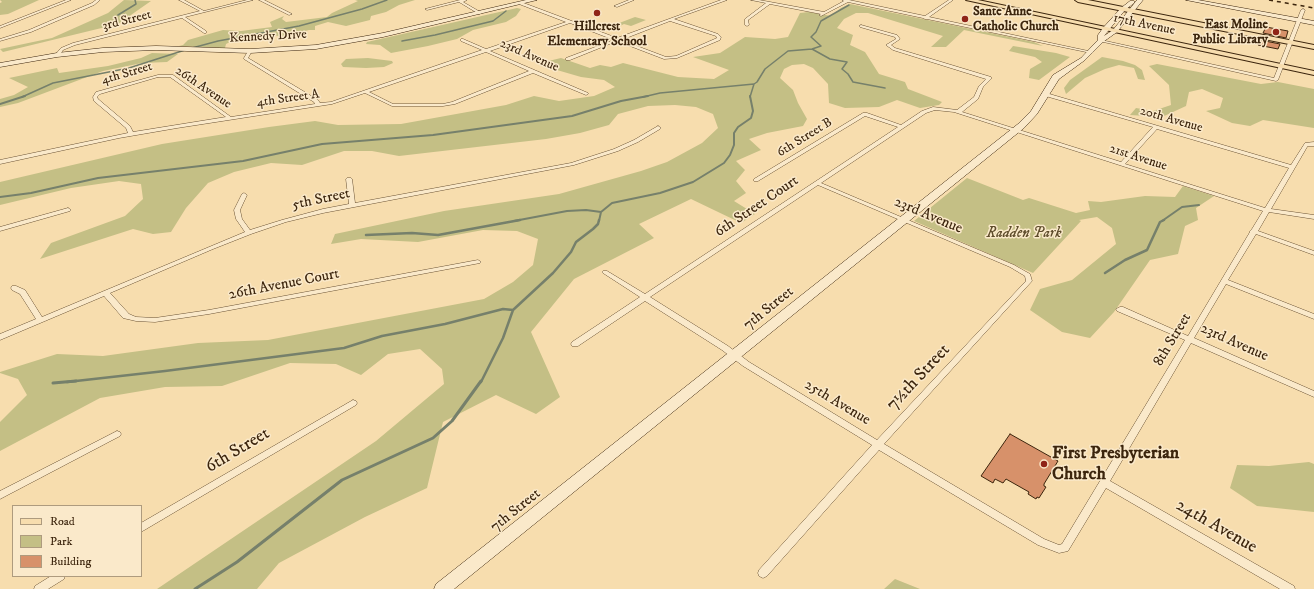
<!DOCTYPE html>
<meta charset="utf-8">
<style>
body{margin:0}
#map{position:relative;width:1314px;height:589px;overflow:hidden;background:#f7ddae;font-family:"IM FELL DW Pica",serif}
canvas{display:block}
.legend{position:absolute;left:12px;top:505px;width:130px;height:72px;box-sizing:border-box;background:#fae9ca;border:1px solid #ae9b7e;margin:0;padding:5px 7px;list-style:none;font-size:12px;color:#3c250d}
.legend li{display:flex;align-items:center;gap:8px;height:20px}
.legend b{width:20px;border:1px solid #ae9b7e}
</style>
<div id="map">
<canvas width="1314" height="589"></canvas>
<ul class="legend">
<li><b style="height:5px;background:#f7ddae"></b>Road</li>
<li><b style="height:11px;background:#c4bf85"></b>Park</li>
<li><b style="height:11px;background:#d7916a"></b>Building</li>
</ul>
</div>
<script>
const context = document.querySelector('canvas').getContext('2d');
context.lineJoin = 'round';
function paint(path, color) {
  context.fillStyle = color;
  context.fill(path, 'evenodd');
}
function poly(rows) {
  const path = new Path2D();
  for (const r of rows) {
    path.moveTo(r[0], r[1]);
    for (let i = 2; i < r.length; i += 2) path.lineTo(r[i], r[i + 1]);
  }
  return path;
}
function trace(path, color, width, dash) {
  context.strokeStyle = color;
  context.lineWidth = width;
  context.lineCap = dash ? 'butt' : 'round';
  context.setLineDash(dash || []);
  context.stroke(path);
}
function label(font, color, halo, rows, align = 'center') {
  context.font = font + ' "IM FELL DW Pica",serif';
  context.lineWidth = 3;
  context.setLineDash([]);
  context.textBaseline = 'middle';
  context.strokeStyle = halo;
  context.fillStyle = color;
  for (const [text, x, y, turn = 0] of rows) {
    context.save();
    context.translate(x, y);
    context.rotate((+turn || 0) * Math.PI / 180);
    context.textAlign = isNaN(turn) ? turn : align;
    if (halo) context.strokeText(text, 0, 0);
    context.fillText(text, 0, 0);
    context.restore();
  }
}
paint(poly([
 [0,0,39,0,8,14,0,15,0,3,2,2],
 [124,0,151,1,118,24,3,52,0,49,52,38,108,13],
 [355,0,415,0,399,5,386,12,371,16,370,20,346,26,328,22,315,26,315,30,309,30,282,37,274,35,249,40,230,42,226,44,225,48,179,46,183,45,188,40,223,30,241,31,272,27,270,22,284,16,282,19,286,22,327,17,332,13,358,1],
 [850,4,1034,42,1043,46,964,30,946,47,931,47,943,36,868,13,856,13,844,19,837,28,853,35,850,45,865,52,879,74,905,82,908,89,942,102,939,105,920,108,897,100,879,107,845,108,829,103,828,84,813,68,804,64,792,65,784,69,780,78,793,90,798,103,807,119,803,126,767,133,749,139,761,150,736,161,745,170,736,181,746,193,734,201,755,214,741,223,691,199,639,224,654,238,574,279,531,332,560,397,536,414,496,395,443,422,427,488,365,517,279,563,257,589,157,589,376,441,444,384,442,369,420,349,388,354,361,375,336,364,290,363,222,386,165,387,100,398,0,451,0,422,27,395,18,379,0,373,0,372,57,354,103,356,198,343,268,340,484,299,513,282,533,265,538,239,517,231,483,230,418,242,361,239,331,244,335,234,444,211,559,194,641,171,667,162,702,143,718,128,713,114,696,107,675,105,648,106,618,114,609,125,580,133,546,139,399,156,372,151,344,151,302,165,271,163,234,172,208,183,186,208,171,232,153,234,133,229,40,259,51,243,125,216,143,199,141,184,119,181,71,188,0,205,0,182,162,144,269,127,315,121,338,125,401,124,506,105,534,96,559,101,594,96,615,87,604,80,581,77,550,68,540,63,561,58,590,68,600,65,611,67,623,63,678,77,714,79,729,70,693,57,720,53,745,37,775,39,788,37,800,13,809,12,831,16,841,8],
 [517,8,521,9,516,16,506,22,473,30,457,39,428,46,391,53,380,45,366,44,367,42],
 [635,17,646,20,631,26,624,24,618,27,614,25],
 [1013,46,1056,53,1070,57,1039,80,1029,78,1030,69,1042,62,1035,57,1009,51],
 [152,53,178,54,167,62,142,63,103,71,18,103,0,107,0,99,14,95,28,87,9,78,57,68,59,73,108,66,141,58],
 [1102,57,1123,61,1135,65,1142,70,1145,80,1138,79,1134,68,1119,65,1105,69,1085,78,1066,94,1064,88,1070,80],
 [368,58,392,61,393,63,384,67,366,68,343,67,341,64,346,59],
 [1157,64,1261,84,1278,82,1314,89,1314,128,1263,120,1250,126,1232,123,1206,111,1220,108,1223,98,1202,89,1189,92,1186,106,1162,117,1130,115,1136,108,1153,111,1171,105,1169,85,1149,66],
 [967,178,1023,200,1029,198,1076,213,1090,210,1088,201,1101,202,1145,196,1175,197,1183,186,1214,196,1196,208,1198,220,1185,226,1178,254,1150,260,1114,312,1090,338,1062,332,1030,310,1040,289,1072,280,1116,244,1112,228,1097,217,1079,220,1081,221,1033,273,914,221],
 [1309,462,1314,464,1314,512,1257,506,1230,488,1237,465,1269,466],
 [895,579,920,589,884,589]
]), '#c4bf85');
trace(poly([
 [118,15,136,4,135,0],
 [402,41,435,35,493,21,506,11],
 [192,48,218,41,299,26,362,9,387,0],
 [812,49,830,59,847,62,842,69,848,74,853,82,885,88],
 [22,97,53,83,129,68,185,50],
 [643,97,660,93,754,84],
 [750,97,754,84,757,82,765,69,788,51,812,49,821,46,811,37,816,32,821,21,849,5]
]), '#76806b', 1.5);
trace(poly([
 [0,104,25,96],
 [0,197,31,193,98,178,243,161,322,144,433,135,572,116,621,101,648,96],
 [514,221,567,211,586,210,601,212],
 [599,221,601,212,612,203,660,193,693,182,724,163,730,155,734,145,734,133,738,127,751,118,753,111,750,96],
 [1162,221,1182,207,1199,205]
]), '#76806b', 2);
trace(poly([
 [366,235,412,233,438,235,520,220],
 [1105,273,1125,260,1147,250,1160,222,1164,220],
 [67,382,165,371,344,348,382,336,445,324,503,309,513,310],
 [481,382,503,338,513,310,553,273,571,252,576,242,593,229,598,224,599,220]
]), '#76806b', 2.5);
trace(poly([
 [53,383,76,381],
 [195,589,237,562,342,480,433,438,452,421,481,381]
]), '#76806b', 3);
const building = poly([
 [1266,27,1288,31,1286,38,1263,33,1266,27],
 [1260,40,1280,44,1278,49,1258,45,1260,40],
 [1010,434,1058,461,1044,484,1044,486,1046,487,1039,498,1037,497,1036,499,1028,494,1029,492,1006,479,1003,483,995,479,993,483,981,476,1010,434]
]);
paint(building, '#d7916a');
trace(building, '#3c250d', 1);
const street = poly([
 [66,0,71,0,0,28,0,26,66,0],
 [96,0,100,0,94,5,31,32,0,41,0,39,29,30,92,3,96,0],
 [179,0,184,0,204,11,247,0,253,0,185,17,206,31,206,33,204,33,182,18,75,45,63,50,59,56,55,55,61,48,73,43,200,11,179,0],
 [259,0,264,0,292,14,289,15,259,0],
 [460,0,467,0,463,2,482,13,479,14,459,2,427,10,425,9,460,0],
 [629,0,634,0,617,7,614,6,629,0],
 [721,0,727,0,674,19,718,34,721,37,720,40,677,58,664,59,617,41,570,60,566,60,566,58,614,40,570,23,490,51,588,93,588,94,586,95,533,73,455,104,443,106,392,106,365,93,332,104,177,128,119,138,0,164,0,160,128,133,126,128,94,101,93,97,96,92,158,75,173,75,231,117,315,104,314,102,244,59,244,58,248,51,250,50,252,51,248,58,318,100,320,103,331,102,482,50,461,41,461,39,463,39,486,49,566,22,519,4,519,2,521,2,617,38,721,0],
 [670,21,716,36,717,38,676,56,666,57,621,40,670,21],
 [486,52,529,71,452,102,443,104,393,104,369,92,486,52],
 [158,77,170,77,226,117,133,132,130,126,98,99,97,97,100,94,158,77],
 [751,0,759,0,824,12,844,1,842,0,849,0,925,16,949,0,953,0,929,17,1093,52,1091,53,927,19,925,19,923,18,848,2,821,16,819,15,821,14,770,4,748,20,749,25,747,26,745,25,745,19,766,3,751,0],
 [1303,9,1305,10,1278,80,1276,81,1099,41,1101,40,1274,78,1301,10,1303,9],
 [861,25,897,35,900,39,891,45,895,48,991,77,991,79,983,87,978,99,962,112,1121,162,1153,127,1042,95,1042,93,1046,93,1291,165,1305,143,1314,142,1314,146,1308,146,1307,147,1271,209,1314,215,1314,219,1269,212,1258,231,1314,251,1314,255,1256,234,1228,280,1314,314,1314,319,1226,284,1194,338,1314,391,1314,397,1191,343,1110,481,1294,586,1295,589,1280,589,1106,488,1068,551,1059,553,1038,545,879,450,767,576,763,578,759,576,758,573,759,570,872,445,743,366,722,350,645,301,578,346,572,346,571,344,572,342,640,297,603,273,602,272,603,271,607,271,645,294,898,127,865,116,758,181,754,181,754,179,863,113,867,113,901,125,922,111,933,107,957,110,974,97,979,86,986,79,893,50,886,45,896,39,895,37,860,27,859,26,861,25],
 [935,110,954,112,1263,211,1252,229,1250,231,1250,232,1188,336,1123,307,1120,307,1116,309,1117,311,1185,340,1062,544,1059,545,1044,539,884,444,1032,281,1030,274,1014,265,821,183,926,113,935,110],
 [1157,129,1289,168,1265,208,1125,164,1157,129],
 [818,185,1010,267,1025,276,1026,281,877,440,749,362,728,346,650,297,818,185],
 [658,126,661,128,660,129,638,142,618,151,574,165,323,213,286,222,251,234,213,249,110,293,129,314,136,317,155,318,209,310,478,260,481,262,480,263,209,314,155,322,136,321,123,318,104,296,0,340,0,334,36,319,20,294,12,290,11,288,12,286,16,286,25,290,42,317,245,232,236,219,234,210,242,194,244,193,247,195,240,210,242,219,250,230,282,220,323,209,349,204,346,179,347,178,351,178,352,179,355,203,571,163,614,149,634,140,658,126],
 [68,208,71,210,70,211,0,231,0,227,68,208],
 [353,400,356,401,357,403,356,405,141,532,141,523,353,400],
 [117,431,120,432,121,434,120,436,0,499,0,491,117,431],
 [51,576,65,576,64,579,48,589,34,589,35,586,51,576]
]);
const secondary = poly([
 [526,0,537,0,383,37,316,49,250,53,156,50,103,52,57,57,0,67,0,63,57,53,103,48,156,46,250,49,316,45,383,33,526,0],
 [1137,0,1143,0,1117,32,1103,42,1085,60,1059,79,1037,114,1024,128,454,589,434,589,436,584,1018,124,1031,111,1053,75,1081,58,1098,40,1098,35,1103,28,1121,8,1130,1,1134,1,1134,3,1125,10,1104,36,1113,30,1137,0],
 [1186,0,1198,0,1314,21,1314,25,1186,0]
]);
const primary = poly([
 [966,0,978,0,1314,71,1314,75,966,0],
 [1075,0,1088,0,1314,45,1314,49,1078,2,1075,0]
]);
trace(street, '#6b5335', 1);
trace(secondary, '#3c250d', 1);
trace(primary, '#3c250d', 2);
paint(street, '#fae9ca');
paint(secondary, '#fae9ca');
paint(primary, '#f7ddae');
trace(poly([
 [1269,0,1314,8]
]), '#3c250d', 1.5, [4, 4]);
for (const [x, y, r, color] of [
 [597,13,4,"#8f2418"],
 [965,19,4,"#8f2418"],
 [1276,32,4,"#8f2418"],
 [1044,464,4,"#8f2418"]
]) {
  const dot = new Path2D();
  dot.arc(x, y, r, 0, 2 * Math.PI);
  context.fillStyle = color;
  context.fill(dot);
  trace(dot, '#fae9ca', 1.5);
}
label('bold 13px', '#3c250d', '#fae9ca', [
 ["Sante Anne",973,12],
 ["Catholic Church",973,27],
 ["East Moline",1268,25,"right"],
 ["Public Library",1268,40,"right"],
 ["Hillcrest",597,27,"center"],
 ["Elementary School",597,42,"center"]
], 'left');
label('13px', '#3c250d', '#fae9ca', [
 ["3rd Street",127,21,-14],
 ["17th Avenue",1144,25,12],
 ["Kennedy Drive",268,37,-3],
 ["23rd Avenue",529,56,24],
 ["4th Street",127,74,-16],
 ["26th Avenue",203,88,34],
 ["4th Street A",288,99,-8],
 ["20th Avenue",1171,120,16],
 ["6th Street B",805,138,-32],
 ["21st Avenue",1138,158,18]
]);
label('15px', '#3c250d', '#fae9ca', [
 ["5th Street",321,200,-12],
 ["6th Street Court",757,207,-34],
 ["23rd Avenue",928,216,23],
 ["26th Avenue Court",284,285,-11],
 ["7th Street",769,309,-39],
 ["8th Street",1173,340,-59],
 ["23rd Avenue",1234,343,24],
 ["25th Avenue",837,403,31],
 ["7th Street",516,511,-39]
]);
label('italic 15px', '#5e4c2b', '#fae9ca', [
 ["Radden Park",1024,234]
]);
label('18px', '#3c250d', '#fae9ca', [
 ["7½th Street",919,378,-47],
 ["6th Street",238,451,-31],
 ["24th Avenue",1216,527,30]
]);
label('bold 18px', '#3c250d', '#fae9ca', [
 ["First Presbyterian",1052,454],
 ["Church",1052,475]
], 'left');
</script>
